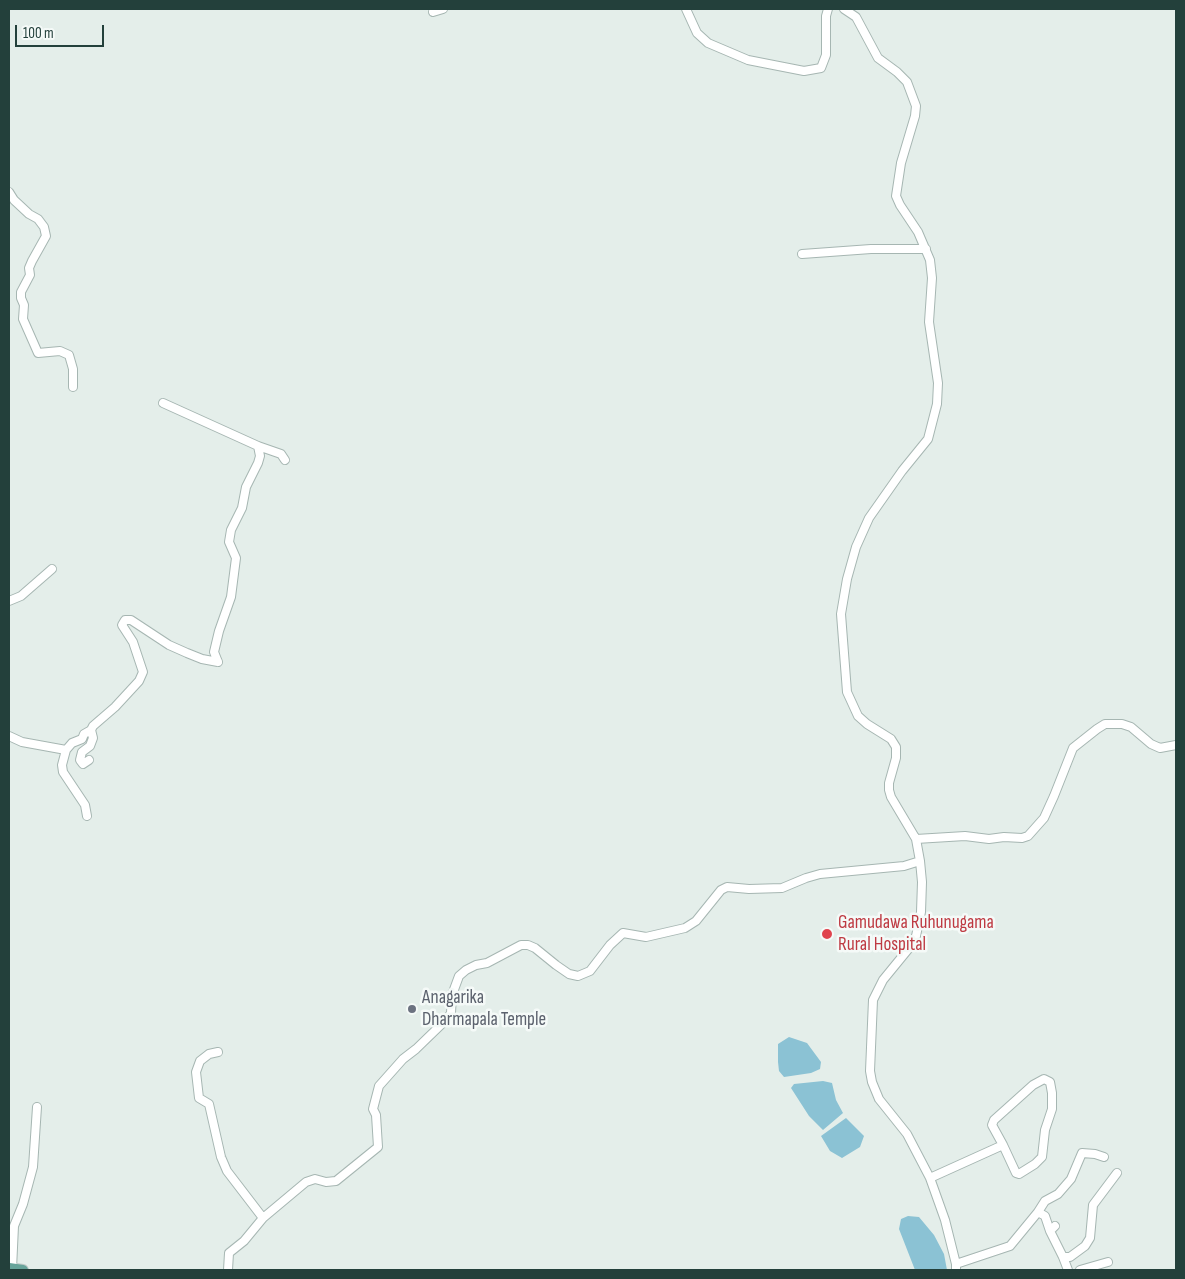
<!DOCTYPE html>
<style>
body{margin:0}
#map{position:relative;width:1185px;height:1279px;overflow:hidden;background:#e4eeea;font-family:"Sofia Sans Condensed",sans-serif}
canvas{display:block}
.frame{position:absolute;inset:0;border:10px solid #23403b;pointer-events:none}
.scale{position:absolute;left:15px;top:25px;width:89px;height:22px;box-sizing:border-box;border:2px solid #23403b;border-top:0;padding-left:6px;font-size:15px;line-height:18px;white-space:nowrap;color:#23403b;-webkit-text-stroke:4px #f5faf8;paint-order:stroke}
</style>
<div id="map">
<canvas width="1185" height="1279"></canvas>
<div class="frame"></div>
<div class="scale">100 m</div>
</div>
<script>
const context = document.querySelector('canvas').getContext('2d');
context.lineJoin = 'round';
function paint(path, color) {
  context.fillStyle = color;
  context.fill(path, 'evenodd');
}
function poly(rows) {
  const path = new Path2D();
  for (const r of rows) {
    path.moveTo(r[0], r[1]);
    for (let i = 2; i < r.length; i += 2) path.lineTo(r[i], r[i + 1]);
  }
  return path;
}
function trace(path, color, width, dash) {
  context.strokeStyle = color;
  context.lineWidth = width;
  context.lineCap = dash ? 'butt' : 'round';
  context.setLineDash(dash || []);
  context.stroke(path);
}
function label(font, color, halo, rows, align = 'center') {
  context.font = font + ' "Sofia Sans Condensed",sans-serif';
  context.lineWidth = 5;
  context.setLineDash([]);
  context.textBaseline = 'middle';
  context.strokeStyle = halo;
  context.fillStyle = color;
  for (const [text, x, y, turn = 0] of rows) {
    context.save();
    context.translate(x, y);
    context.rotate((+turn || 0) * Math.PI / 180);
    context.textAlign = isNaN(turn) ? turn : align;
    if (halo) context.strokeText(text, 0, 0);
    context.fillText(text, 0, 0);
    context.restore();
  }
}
paint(poly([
 [789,1037,807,1043,821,1062,820,1069,811,1073,784,1077,779,1071,778,1062,778,1044],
 [823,1081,832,1083,836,1100,843,1113,823,1130,809,1116,791,1088,794,1084],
 [846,1118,864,1136,860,1147,842,1158,830,1151,821,1136],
 [908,1216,919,1217,934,1235,944,1254,947,1270,915,1270,899,1229,901,1219]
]), '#8bc2d4');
const minor = poly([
 [686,9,697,33,708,43,748,60,804,71,821,68,826,55,826,16,828,9],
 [844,9,856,17,878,58,897,72,907,82,916,106,915,116,901,163,896,196,900,205,918,232,930,260,932,278,929,322,938,383,937,404,928,439,902,471,869,518,856,547,847,579,841,614,847,692,858,716,867,724,891,739,896,747,896,758,889,783,889,790,891,797,916,839,920,861,922,882,921,912,916,936,910,947,883,980,873,1000,870,1071,872,1082,879,1099,907,1134,930,1178,945,1220,956,1264,956,1270],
 [433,12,443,9],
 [9,192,14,200,29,214,38,219,44,227,46,236,32,261,29,268,30,275,21,292,21,298,24,305,23,319,38,353,60,351,69,355,73,369,73,387],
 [802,254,871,249,926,249],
 [163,403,258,446,281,454,285,460],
 [9,601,21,596,52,569],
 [218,662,214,652,219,631,231,597,236,558,229,542,231,530,242,508,246,487,258,463,260,456,258,446],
 [9,736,22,742,66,750],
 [89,760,83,764,80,760,82,752,90,746,93,738,91,730],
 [87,816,85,805,63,772,62,765,66,750,72,743,82,739,84,734,91,730,93,726,115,707,139,681,143,672,133,642,122,625,125,620,131,620,169,645,187,653,202,659,218,662],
 [916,839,965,836,989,839,1004,837,1022,838,1028,836,1044,818,1054,796,1073,748,1097,729,1105,724,1122,724,1131,727,1151,744,1160,748,1176,745],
 [218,1052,209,1054,200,1061,196,1072,199,1098,209,1104,221,1157,227,1171,263,1218],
 [930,1178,1003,1145,1016,1173,1019,1174,1035,1164,1042,1157,1045,1130,1052,1109,1052,1093,1050,1082,1044,1079,1033,1085,994,1120,992,1125,1003,1145],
 [1038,1212,1045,1201,1058,1194,1071,1179,1082,1153,1095,1154,1104,1157],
 [1050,1231,1063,1257,1068,1270],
 [1063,1257,1070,1257,1085,1246,1090,1238,1093,1205,1117,1173],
 [956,1264,1010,1246,1038,1212,1045,1216,1050,1231,1055,1226],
 [12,1269,14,1226,23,1204,33,1167,37,1107],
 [228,1270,229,1253,244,1241,263,1218,306,1182,315,1179,326,1182,336,1181,378,1147,376,1115,373,1109,379,1086,403,1059,416,1049,447,1019,451,1013,452,995,459,976,466,970,476,965,487,963,521,945,528,945,535,948,556,965,569,974,578,976,590,971,610,945,623,933,646,937,685,928,696,921,721,890,727,887,749,889,782,888,806,878,820,874,904,866,920,861],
 [1080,1270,1108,1262]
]);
const major = poly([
 [9,1268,23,1270]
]);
trace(minor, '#a6b6b2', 10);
trace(major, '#c1cac8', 12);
trace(minor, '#fff', 8);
trace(major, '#67a49a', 10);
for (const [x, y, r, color] of [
 [827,934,6,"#e0444e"],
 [412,1009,5,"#6b7280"]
]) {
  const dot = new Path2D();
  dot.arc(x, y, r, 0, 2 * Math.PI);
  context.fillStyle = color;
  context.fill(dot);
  trace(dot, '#f5faf8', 2);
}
label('19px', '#be3a42', '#f5faf8', [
 ["Gamudawa Ruhunugama",838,923],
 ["Rural Hospital",838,945]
], 'left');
label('19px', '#5b616d', '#f5faf8', [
 ["Anagarika",422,998],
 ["Dharmapala Temple",422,1020]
], 'left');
</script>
